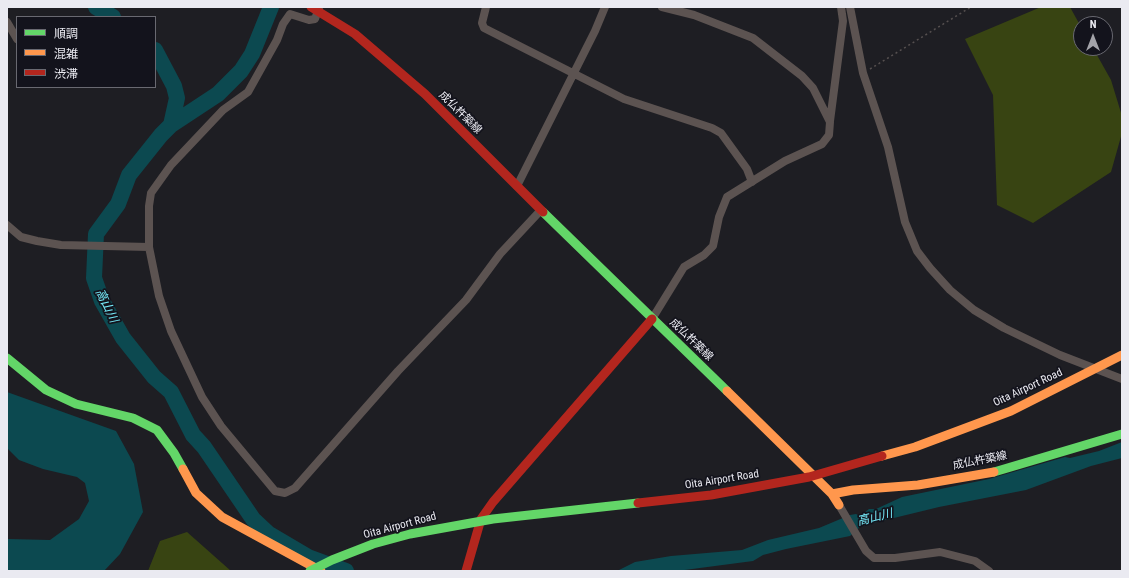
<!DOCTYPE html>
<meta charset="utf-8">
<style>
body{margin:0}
#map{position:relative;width:1129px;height:578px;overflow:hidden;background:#1e1e23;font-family:"Roboto Condensed","Noto Sans JP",sans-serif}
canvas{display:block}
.frame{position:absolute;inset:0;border:8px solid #eaeaf1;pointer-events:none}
.legend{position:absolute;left:16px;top:16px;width:140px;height:72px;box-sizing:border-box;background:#13131c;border:1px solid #696971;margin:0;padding:5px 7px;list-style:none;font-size:12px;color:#eaeaf1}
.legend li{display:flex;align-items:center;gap:8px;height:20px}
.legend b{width:20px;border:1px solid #696971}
.north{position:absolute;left:1073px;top:16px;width:40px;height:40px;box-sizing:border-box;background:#13131c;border:1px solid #696971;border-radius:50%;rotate:0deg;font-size:11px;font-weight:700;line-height:16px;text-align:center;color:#eaeaf1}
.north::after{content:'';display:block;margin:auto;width:14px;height:18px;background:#a3a3a9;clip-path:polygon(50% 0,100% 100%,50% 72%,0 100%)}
</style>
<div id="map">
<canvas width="1129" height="578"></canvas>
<div class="frame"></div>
<ul class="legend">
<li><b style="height:5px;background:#63d668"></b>順調</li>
<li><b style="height:5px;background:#ff974d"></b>混雑</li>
<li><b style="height:5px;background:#b3261e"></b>渋滞</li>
</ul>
<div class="north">N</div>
</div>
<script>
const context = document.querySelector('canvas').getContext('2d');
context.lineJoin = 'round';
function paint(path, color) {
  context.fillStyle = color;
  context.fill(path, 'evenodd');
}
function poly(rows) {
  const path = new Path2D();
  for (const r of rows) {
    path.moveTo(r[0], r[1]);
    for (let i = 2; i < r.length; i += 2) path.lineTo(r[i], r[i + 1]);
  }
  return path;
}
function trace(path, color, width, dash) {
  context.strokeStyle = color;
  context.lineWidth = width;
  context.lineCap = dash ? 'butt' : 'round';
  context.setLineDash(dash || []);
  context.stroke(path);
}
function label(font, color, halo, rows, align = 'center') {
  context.font = font + ' "Roboto Condensed","Noto Sans JP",sans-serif';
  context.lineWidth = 3.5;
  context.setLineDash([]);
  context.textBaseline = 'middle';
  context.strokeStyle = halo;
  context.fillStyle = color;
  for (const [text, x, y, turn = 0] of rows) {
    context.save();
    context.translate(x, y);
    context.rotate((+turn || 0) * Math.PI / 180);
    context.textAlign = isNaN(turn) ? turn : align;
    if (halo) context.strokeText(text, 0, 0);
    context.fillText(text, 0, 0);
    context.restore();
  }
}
paint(poly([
 [1041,7,1070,7,1081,27,1081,48,1093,48,1111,80,1122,116,1122,133,1111,172,1033,223,997,205,993,95,965,39],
 [187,532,231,571,148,571,160,541]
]), '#384412');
paint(poly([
 [7,392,116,431,134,464,143,512,120,554,104,571,7,571,7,539,50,540,79,519,89,501,85,483,77,477,43,469,19,460,7,448],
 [1122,442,1122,458,1091,466,1026,490,939,507,861,526,850,536,786,549,763,555,753,561,677,571,617,571,635,562,671,556,742,550,768,540,819,528,850,515,856,514,860,516,869,509,876,509,902,497,989,479,1065,457,1070,458,1099,451]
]), '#0c4950');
trace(poly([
 [96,7,113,17],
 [271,7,252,54,241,71,218,94,171,125,161,135,129,175,118,204,96,234,94,278,102,301,123,338,154,377,171,392,193,435,204,447,253,519,269,534,308,557,346,571],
 [155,50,174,86,177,98,171,125]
]), '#0c4950', 16);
trace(poly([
 [870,69,971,7]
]), '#565050', 1.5, [2, 3]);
trace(poly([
 [486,7,482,23,484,28,624,99,712,128,721,133,747,169,752,182],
 [850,7,863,73,888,147,905,222,917,251,930,268,950,290,974,310,1004,328,1060,355,1122,379],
 [319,8,315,19,309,20,290,14,283,24,277,40,248,92,223,110,171,165,151,193,149,206,149,247,159,296,171,331,202,397,221,426,275,491,285,493,295,488,398,371,466,300,500,254,541,210],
 [7,22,17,39],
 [830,121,843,21,841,7],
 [517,186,595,31,605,7],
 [7,225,21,237,37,241,61,245,149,247],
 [652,319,684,267,704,255,713,246,719,217,727,197,785,161,822,144,829,135,830,122,813,88,802,76,753,38,694,15,662,7],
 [839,505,866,551,874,558,895,558,940,552,975,561,989,571]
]), '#5c5351', 8);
trace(poly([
 [543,212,727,391],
 [7,358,46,390,76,404,133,418,157,430,174,453,183,469],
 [994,472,1122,434]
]), '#63d668', 9);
trace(poly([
 [727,391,832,494,839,505],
 [183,469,196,493,222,517,321,571],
 [832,494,853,490,918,485,994,472]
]), '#ff974d', 9);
trace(poly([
 [311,7,355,34,425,94,543,212],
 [466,571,481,519,493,502,652,319]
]), '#b3261e', 9);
trace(poly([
 [310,571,332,560,373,544,410,534,493,519,638,503]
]), '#63d668', 9);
trace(poly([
 [882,456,915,447,1011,411,1122,355]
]), '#ff974d', 9);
trace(poly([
 [638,503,711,495,809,477,882,456]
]), '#b3261e', 9);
label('11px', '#eaeaf1', '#13131c', [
 ["成仏杵築線",460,113,45],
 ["成仏杵築線",691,340,44],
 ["Oita Airport Road",1028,388,-25],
 ["成仏杵築線",980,461,-11],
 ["Oita Airport Road",722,480,-9],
 ["Oita Airport Road",400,526,-15]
]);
label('italic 12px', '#75eaf8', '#13131c', [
 ["高山川",106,306,64],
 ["高山川",875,518,-14]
]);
</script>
